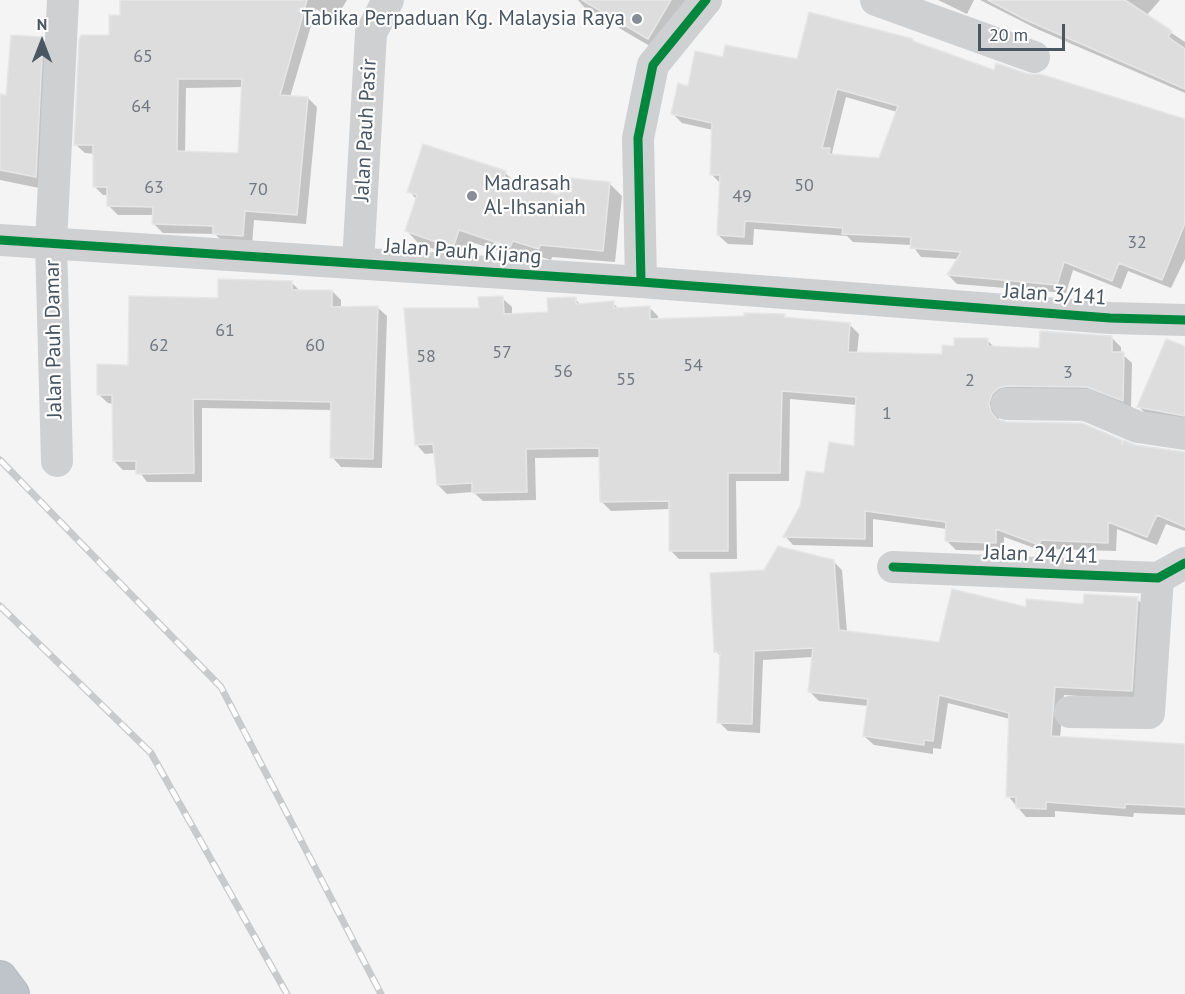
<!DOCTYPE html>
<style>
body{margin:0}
#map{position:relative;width:1185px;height:994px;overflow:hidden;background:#f4f4f4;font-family:"PT Sans",sans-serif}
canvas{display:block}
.north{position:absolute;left:12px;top:12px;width:60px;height:60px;-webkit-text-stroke:4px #fff;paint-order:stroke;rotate:0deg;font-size:16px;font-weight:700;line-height:24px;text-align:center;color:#4a5661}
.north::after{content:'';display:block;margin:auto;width:21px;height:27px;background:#4a5661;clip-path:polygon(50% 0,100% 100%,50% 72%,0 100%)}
.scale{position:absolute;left:978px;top:24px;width:87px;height:27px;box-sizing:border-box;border:3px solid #4a5661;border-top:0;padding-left:8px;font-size:18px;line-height:21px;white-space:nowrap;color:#4a5661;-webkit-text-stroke:4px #fff;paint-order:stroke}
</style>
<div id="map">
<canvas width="1185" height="994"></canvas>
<div class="north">N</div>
<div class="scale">20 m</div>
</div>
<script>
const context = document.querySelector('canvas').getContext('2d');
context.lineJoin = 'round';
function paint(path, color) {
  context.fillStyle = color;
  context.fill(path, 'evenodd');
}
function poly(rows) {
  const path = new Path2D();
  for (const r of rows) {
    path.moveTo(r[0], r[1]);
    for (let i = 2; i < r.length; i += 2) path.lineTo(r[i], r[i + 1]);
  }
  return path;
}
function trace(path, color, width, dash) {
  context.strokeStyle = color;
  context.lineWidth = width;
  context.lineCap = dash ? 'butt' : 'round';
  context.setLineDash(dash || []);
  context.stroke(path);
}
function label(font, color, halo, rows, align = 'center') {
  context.font = font + ' "PT Sans",sans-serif';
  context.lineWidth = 4.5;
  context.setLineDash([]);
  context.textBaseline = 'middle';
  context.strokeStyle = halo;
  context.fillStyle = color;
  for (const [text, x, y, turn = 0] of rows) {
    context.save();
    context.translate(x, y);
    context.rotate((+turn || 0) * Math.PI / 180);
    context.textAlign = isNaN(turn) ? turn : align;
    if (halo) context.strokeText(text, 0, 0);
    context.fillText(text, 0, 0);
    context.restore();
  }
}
paint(poly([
 [144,0,347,0,335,20,316,9,290,97,308,98,317,107,306,224,254,220,252,245,223,242,215,234,163,233,154,224,154,215,118,215,109,206,109,195,103,195,94,186,95,154,85,153,75,144,111,36],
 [243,87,239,154,185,153,186,88],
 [578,0,698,0,665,55,585,8],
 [938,0,974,0,967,14],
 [980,0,1160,0,1146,16,1185,42,1185,93,1037,29],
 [42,39,56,52,49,190,0,180,0,95,7,97],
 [913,40,917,44,995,72,1028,75,1185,121,1185,259,1171,288,1128,271,1121,289,1073,270,1066,293,957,284,948,275,958,259,921,257,912,245,853,242,847,236,754,229,753,245,728,244,718,235,721,184,711,174,713,130,682,123,673,114,690,87,724,59,798,61],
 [846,97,897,112,880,159,836,156,832,153],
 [505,173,515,182,560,197,609,183,622,196,615,262,552,257,551,260,525,252,523,259,471,242,465,259,419,244,407,231,417,200,409,191],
 [291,282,300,291,332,291,341,300,341,308,377,307,387,316,382,468,341,467,332,457,332,410,202,408,202,482,147,482,138,470,123,470,114,461,114,404,108,403,98,394,129,366,220,299],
 [502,298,512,307,512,315,549,313,575,299,581,305,613,303,619,309,649,307,658,316,658,320,784,316,788,319,850,325,859,334,857,354,944,356,956,347,987,340,995,348,1041,350,1112,338,1121,347,1121,353,1132,363,1131,409,998,414,1000,422,1185,453,1185,531,1166,524,1157,545,1117,529,1116,551,1050,549,1048,553,1004,537,1004,551,956,550,947,541,947,529,873,519,873,547,793,545,785,536,825,475,855,447,857,405,790,399,789,481,736,481,737,559,679,559,670,550,670,509,611,511,602,502,600,457,535,458,536,500,483,501,473,492,447,494,438,485,436,453,425,454,416,444,480,309],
 [1185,354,1185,422,1148,416,1139,407],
 [833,561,842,570,847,632,941,644,1027,608,1137,599,1146,608,1141,700,1064,695,1060,738,1185,745,1185,815,1134,813,1133,817,1055,811,1055,817,1026,817,1008,796,1010,719,948,703,941,749,933,748,933,754,874,745,864,736,869,706,819,701,810,692,813,657,763,660,760,733,728,731,719,722,721,657,716,651,765,571]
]), '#0003');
const building = poly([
 [120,0,307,0,280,95,308,97,297,215,245,211,243,236,213,234,213,226,152,224,153,207,107,206,107,187,93,187,93,145,74,145,79,40,81,35,109,35,109,15,120,15,120,0],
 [178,79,242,79,238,153,177,151,178,79],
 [582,0,671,0,648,39,582,0],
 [988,0,1125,0,1172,31,1168,37,1185,49,1185,89,1026,20,988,0],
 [809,12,913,39,913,41,994,70,996,63,1028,74,1040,74,1185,119,1185,223,1162,280,1119,263,1112,281,1064,262,1057,285,947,275,961,252,910,248,911,237,842,234,843,228,745,221,744,237,717,235,720,175,710,175,712,123,671,114,678,83,688,86,695,51,723,57,725,45,797,59,809,12],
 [837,89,898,106,879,158,829,154,830,148,822,148,837,89],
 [11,35,43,37,36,177,0,170,0,94,6,95,11,35],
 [423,144,506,171,504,177,559,195,561,177,610,182,603,251,540,245,539,249,513,241,510,247,459,230,453,248,405,231,417,195,407,192,423,144],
 [218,279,292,281,292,290,332,290,332,307,378,306,373,459,330,458,331,402,193,399,194,473,136,474,136,461,113,461,112,395,97,395,97,364,128,365,129,296,218,298,218,279],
 [503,296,504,314,548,312,547,298,576,297,576,304,614,301,614,308,650,306,650,319,744,316,744,313,785,314,784,317,850,323,848,352,942,354,942,345,954,346,954,338,988,338,988,346,1039,348,1040,331,1112,336,1112,352,1124,352,1123,401,1087,387,1007,386,999,388,992,394,989,403,991,412,997,419,1007,422,1082,423,1122,440,1122,445,1124,440,1135,445,1185,452,1185,527,1157,515,1147,537,1108,522,1108,543,1041,540,1039,545,996,529,996,543,945,541,946,522,865,511,865,539,783,537,800,506,806,471,824,473,829,442,854,446,856,397,782,391,780,473,728,473,728,551,669,551,669,501,600,502,599,448,526,449,527,492,472,493,472,483,437,485,433,444,415,445,404,308,479,308,478,297,503,296],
 [1166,339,1185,346,1185,416,1137,407,1166,339],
 [778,546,834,560,839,630,939,642,952,589,1026,607,1026,599,1083,604,1084,594,1138,597,1132,691,1055,687,1051,736,1185,744,1185,807,1125,804,1125,808,1046,802,1046,809,1016,808,1016,797,1006,797,1009,713,939,695,933,741,924,740,924,745,863,736,868,699,808,692,813,648,754,651,752,724,717,723,720,652,714,652,710,573,764,570,778,546]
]);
paint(building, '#ddddde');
trace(building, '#e5e6e7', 1.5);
const motorway = poly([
 [0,978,12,994]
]);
trace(motorway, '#b9bec3', 36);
trace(poly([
 [876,0,1034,57],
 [0,240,641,282,1110,318,1185,320],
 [358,263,371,33,388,0],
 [641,282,638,138,653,65,706,0],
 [1007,404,1086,405,1138,427,1185,434],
 [57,461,51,243,63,0],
 [893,567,1158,578,1185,563],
 [1070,712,1149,713,1158,578]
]), '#ced0d2', 32);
trace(motorway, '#bec4c9', 33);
const rail = poly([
 [0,460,221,687,381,994],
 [0,606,151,753,287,994]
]);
trace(rail, '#c9cacc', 7);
trace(rail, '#fff', 4.5, [14]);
trace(poly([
 [0,240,641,282,1110,318,1185,320],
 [641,282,638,138,653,65,706,0],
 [893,567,1158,578,1185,563]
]), '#00873e', 9);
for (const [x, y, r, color] of [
 [637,19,6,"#868d94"],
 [472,196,6,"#868d94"]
]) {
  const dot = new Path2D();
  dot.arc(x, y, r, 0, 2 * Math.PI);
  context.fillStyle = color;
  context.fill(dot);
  trace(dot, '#fff', 2);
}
label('18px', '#707881', null, [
 ["65",143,57],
 ["64",141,107],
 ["50",804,186],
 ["63",154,188],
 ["70",258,190],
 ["49",742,197],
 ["32",1137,243],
 ["61",225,331],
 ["62",159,346],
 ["60",315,346],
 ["57",502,353],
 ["58",426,357],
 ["54",693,366],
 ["56",563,372],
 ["3",1068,373],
 ["55",626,380],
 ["2",970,381],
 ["1",887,414]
]);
label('21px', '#4a5661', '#fff', [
 ["Tabika Perpaduan Kg. Malaysia Raya",625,19],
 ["Madrasah",484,184,"left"],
 ["Al-Ihsaniah",484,208,"left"]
], 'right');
label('21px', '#4a5661', '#fff', [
 ["Jalan Pauh Pasir",366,130,-87],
 ["Jalan Pauh Kijang",463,252,4],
 ["Jalan 3/141",1055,295,4],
 ["Jalan Pauh Damar",54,339,-91],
 ["Jalan 24/141",1041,555,2]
]);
</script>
